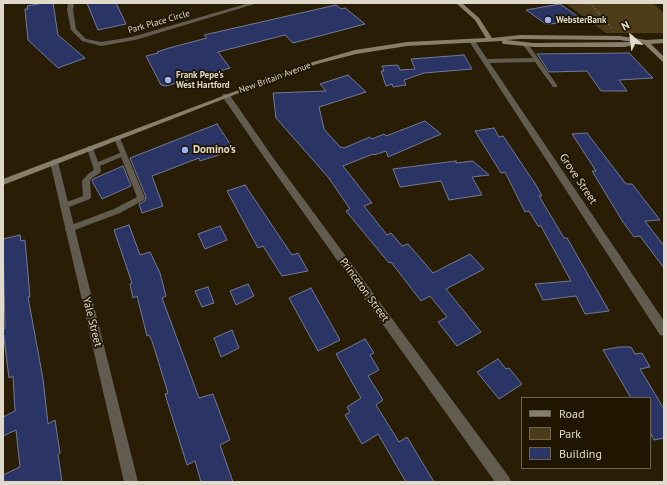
<!DOCTYPE html>
<style>
body{margin:0}
#map{position:relative;width:667px;height:485px;overflow:hidden;background:#291e05;font-family:"PT Sans",sans-serif}
canvas{display:block}
.frame{position:absolute;inset:0;border:4px solid #e0d9ca;pointer-events:none}
.legend{position:absolute;left:521px;top:397px;width:130px;height:72px;box-sizing:border-box;background:#1f1500;border:1px solid #6c6351;margin:0;padding:5px 7px;list-style:none;font-size:12px;color:#e0d9ca}
.legend li{display:flex;align-items:center;gap:8px;height:20px}
.legend b{width:20px;border:1px solid #6c6351}
.north{position:absolute;left:611px;top:16px;width:40px;height:40px;-webkit-text-stroke:3px #1f1500;paint-order:stroke;rotate:332deg;font-size:11px;font-weight:700;line-height:16px;text-align:center;color:#e0d9ca}
.north::after{content:'';display:block;margin:auto;width:14px;height:18px;background:#e0d9ca;clip-path:polygon(50% 0,100% 100%,50% 72%,0 100%)}
</style>
<div id="map">
<canvas width="667" height="485"></canvas>
<div class="frame"></div>
<ul class="legend">
<li><b style="height:5px;background:#877e6c"></b>Road</li>
<li><b style="height:11px;background:#4c3c17"></b>Park</li>
<li><b style="height:11px;background:#2a3566"></b>Building</li>
</ul>
<div class="north">N</div>
</div>
<script>
const context = document.querySelector('canvas').getContext('2d');
context.lineJoin = 'round';
function paint(path, color) {
  context.fillStyle = color;
  context.fill(path, 'evenodd');
}
function poly(rows) {
  const path = new Path2D();
  for (const r of rows) {
    path.moveTo(r[0], r[1]);
    for (let i = 2; i < r.length; i += 2) path.lineTo(r[i], r[i + 1]);
  }
  return path;
}
function trace(path, color, width, dash) {
  context.strokeStyle = color;
  context.lineWidth = width;
  context.lineCap = dash ? 'butt' : 'round';
  context.setLineDash(dash || []);
  context.stroke(path);
}
function label(font, color, halo, rows, align = 'center') {
  context.font = font + ' "PT Sans",sans-serif';
  context.lineWidth = 3.5;
  context.setLineDash([]);
  context.textBaseline = 'middle';
  context.strokeStyle = halo;
  context.fillStyle = color;
  for (const [text, x, y, turn = 0] of rows) {
    context.save();
    context.translate(x, y);
    context.rotate((+turn || 0) * Math.PI / 180);
    context.textAlign = isNaN(turn) ? turn : align;
    if (halo) context.strokeText(text, 0, 0);
    context.fillText(text, 0, 0);
    context.restore();
  }
}
paint(poly([
 [565,3,653,3,664,13,664,33,606,33]
]), '#4c3c17');
const building = poly([
 [43,3,53,3,58,35,85,58,58,68,28,40,25,9,28,9,27,6,43,3],
 [87,3,116,3,126,24,98,30,87,3],
 [560,4,586,22,546,24,526,10,560,4],
 [336,5,341,9,345,8,365,24,293,43,285,35,218,52,230,68,166,86,161,85,146,56,158,53,157,52,169,48,207,38,204,35,336,5],
 [629,53,653,78,619,80,627,91,601,91,587,71,549,72,537,54,629,53],
 [464,55,472,69,424,73,404,80,406,85,393,87,392,84,386,86,381,71,384,71,382,66,398,65,400,70,415,69,411,59,464,55],
 [348,75,366,92,319,107,324,129,340,147,344,148,370,137,372,139,384,134,386,136,425,121,441,134,388,157,386,151,374,155,373,154,343,166,372,203,364,206,387,235,391,233,402,246,408,244,433,273,470,254,484,269,446,289,481,332,457,346,438,322,447,317,430,296,421,301,391,262,389,263,346,211,350,209,328,177,276,118,273,93,326,91,320,84,348,75],
 [217,124,234,150,200,161,199,158,152,176,163,206,142,213,139,204,145,201,146,197,130,158,217,124],
 [494,128,499,137,503,136,536,185,542,196,539,196,564,238,567,238,609,311,585,314,576,296,543,300,535,284,571,281,541,226,538,226,529,211,525,212,505,172,501,173,475,131,494,128],
 [587,133,626,184,632,184,660,220,645,221,664,246,664,268,640,236,634,237,623,222,592,171,596,171,572,134,587,133],
 [456,161,456,163,473,161,489,175,472,177,482,195,449,200,441,181,400,187,393,169,456,161],
 [123,166,131,186,102,199,92,181,93,179,123,166],
 [245,185,292,255,298,253,308,271,282,276,263,246,258,248,227,191,245,185],
 [129,225,140,255,150,252,160,273,166,296,162,298,199,398,213,394,230,440,220,445,233,482,201,482,195,461,187,465,165,394,168,393,152,341,149,335,147,336,137,296,133,298,130,284,132,283,114,230,129,225],
 [220,226,227,240,205,249,198,234,220,226],
 [20,235,21,241,25,240,30,297,28,297,43,379,48,424,55,420,60,453,58,455,62,482,3,482,3,475,20,467,16,430,3,436,3,417,15,411,13,376,9,378,3,330,5,328,3,239,20,235],
 [248,284,254,296,236,305,230,291,248,284],
 [208,287,214,303,202,307,195,291,208,287],
 [311,288,340,340,318,351,289,298,311,288],
 [232,330,239,348,221,357,214,338,232,330],
 [365,339,374,353,370,355,379,370,368,376,383,400,376,405,399,442,407,437,434,482,406,482,378,434,362,444,345,415,350,412,347,407,361,398,336,354,365,339],
 [619,347,631,347,635,354,642,353,650,367,640,369,664,409,664,438,654,440,650,432,650,398,631,398,603,350,619,347],
 [498,359,506,369,509,368,522,384,499,399,477,372,498,359]
]);
paint(building, '#2a3566');
trace(building, '#727a96', 1);
trace(poly([
 [590,3,612,28]
]), '#6e6550', 1.5, [2, 1.5]);
paint(poly([
 [526,43,528,44,557,85,557,87,553,87,535,62,485,63,482,61,485,59,533,58,523,45,526,43],
 [117,136,120,138,145,198,144,200,120,213,72,231,66,231,65,229,66,227,114,209,137,197,121,157,100,166,101,171,100,173,92,178,90,181,91,197,90,199,64,209,60,206,61,204,83,196,82,181,88,174,94,170,87,148,88,146,92,146,98,162,120,153,114,138,117,136]
]), '#625c50');
paint(poly([
 [68,3,74,3,73,10,76,29,86,39,101,42,132,37,249,3,258,3,135,40,101,46,82,41,71,30,67,10,68,3],
 [472,39,475,41,664,321,664,336,660,335,469,41,472,39],
 [223,94,229,94,274,159,509,477,511,482,495,482,268,163,222,96,223,94],
 [54,159,58,162,138,482,124,482,50,162,54,159]
]), '#625c50');
paint(poly([
 [456,3,462,3,479,18,492,38,520,35,620,36,646,40,664,39,664,43,651,44,664,57,664,63,644,44,639,43,625,47,534,47,504,44,502,43,502,41,407,46,356,54,317,64,280,77,3,185,3,179,313,62,355,50,407,42,486,38,475,20,456,3],
 [520,39,620,40,632,42,534,43,506,40,520,39]
]), '#877e6c');
for (const [x, y, r, color] of [
 [548,20,4,"#9eb3fd"],
 [168,80,4,"#9eb3fd"],
 [185,150,4,"#9eb3fd"]
]) {
  const dot = new Path2D();
  dot.arc(x, y, r, 0, 2 * Math.PI);
  context.fillStyle = color;
  context.fill(dot);
  trace(dot, '#1f1500', 1.5);
}
label('bold 9px', '#e0d9ca', '#1f1500', [
 ["WebsterBank",556,20],
 ["Frank Pepe's",176,75],
 ["West Hartford",176,85]
], 'left');
label('9px', '#e0d9ca', '#1f1500', [
 ["Park Place Circle",159,22,-16],
 ["New Britain Avenue",275,78,-20]
]);
label('bold 11px', '#e0d9ca', '#1f1500', [
 ["Domino's",193,150]
], 'left');
label('11px', '#e0d9ca', '#1f1500', [
 ["Grove Street",578,179,56],
 ["Princeton Street",364,290,54],
 ["Yale Street",92,322,76]
]);
</script>
